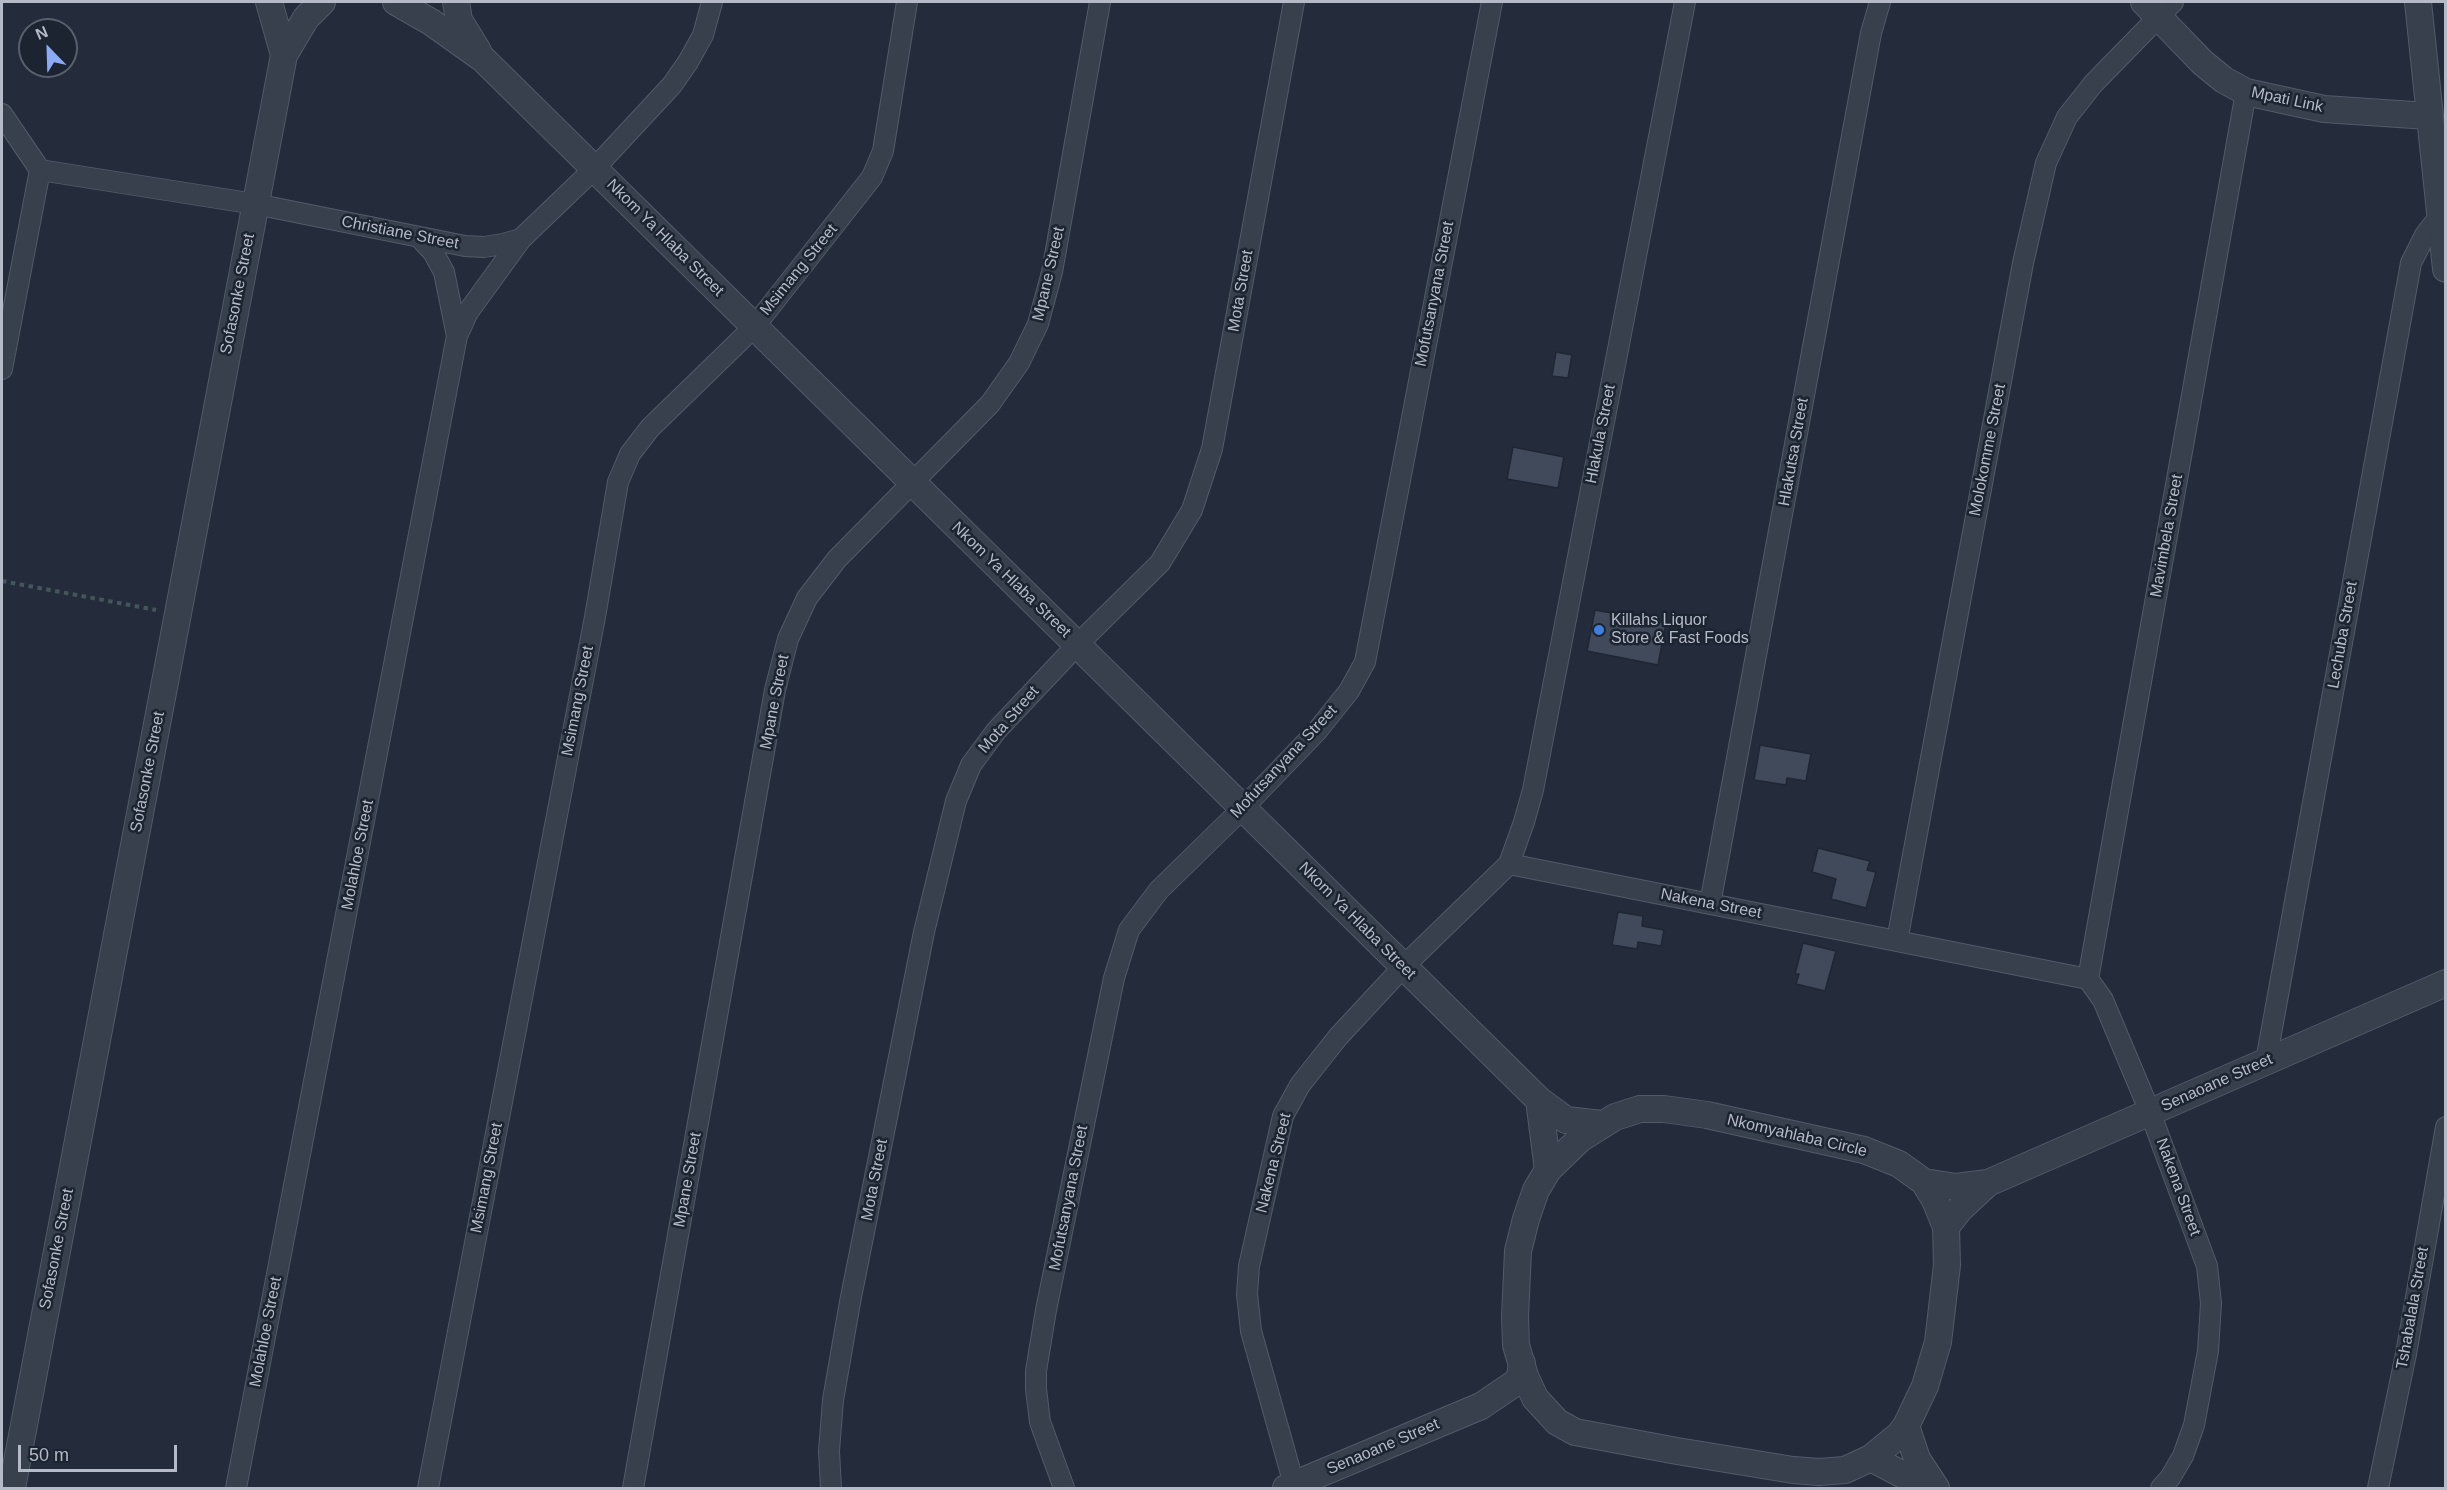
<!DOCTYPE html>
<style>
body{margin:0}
#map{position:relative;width:2447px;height:1490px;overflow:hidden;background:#242c3c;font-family:Helvetica,sans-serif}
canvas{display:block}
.frame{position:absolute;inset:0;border:3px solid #b4bac8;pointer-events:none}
.north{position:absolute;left:18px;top:18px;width:60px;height:60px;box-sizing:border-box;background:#1d2431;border:2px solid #59606d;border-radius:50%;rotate:337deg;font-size:16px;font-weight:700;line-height:24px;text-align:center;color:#b4bac8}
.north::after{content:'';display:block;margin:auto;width:21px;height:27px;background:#8cabf5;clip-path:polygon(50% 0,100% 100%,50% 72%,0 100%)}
.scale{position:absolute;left:18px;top:1445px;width:159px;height:27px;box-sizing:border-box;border:3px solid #b4bac8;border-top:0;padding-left:8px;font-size:18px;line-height:21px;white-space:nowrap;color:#b4bac8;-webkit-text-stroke:4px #1d2431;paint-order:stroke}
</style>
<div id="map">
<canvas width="2447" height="1490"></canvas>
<div class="frame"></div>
<div class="north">N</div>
<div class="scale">50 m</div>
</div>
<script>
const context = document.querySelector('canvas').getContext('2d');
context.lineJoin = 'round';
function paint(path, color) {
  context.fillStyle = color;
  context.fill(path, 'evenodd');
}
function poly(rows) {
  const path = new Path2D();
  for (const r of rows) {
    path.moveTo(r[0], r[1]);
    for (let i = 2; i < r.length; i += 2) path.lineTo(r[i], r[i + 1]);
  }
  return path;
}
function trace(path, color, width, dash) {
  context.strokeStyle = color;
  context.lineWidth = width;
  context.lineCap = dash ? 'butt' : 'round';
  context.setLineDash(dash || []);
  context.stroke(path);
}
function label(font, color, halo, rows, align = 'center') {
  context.font = font + ' Helvetica,sans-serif';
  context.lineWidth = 5;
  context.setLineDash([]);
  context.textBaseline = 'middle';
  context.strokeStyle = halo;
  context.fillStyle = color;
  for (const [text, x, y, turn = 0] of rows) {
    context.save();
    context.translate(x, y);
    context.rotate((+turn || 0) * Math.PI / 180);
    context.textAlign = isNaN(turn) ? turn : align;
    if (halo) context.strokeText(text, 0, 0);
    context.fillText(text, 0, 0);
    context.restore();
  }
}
const building = poly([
 [1556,352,1572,355,1568,378,1552,376,1556,352],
 [1513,447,1564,457,1558,488,1507,479,1513,447],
 [1595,610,1666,623,1658,665,1587,651,1595,610],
 [1760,745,1811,754,1806,781,1787,778,1786,785,1754,780,1760,745],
 [1818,848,1870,861,1867,870,1876,872,1866,908,1831,899,1836,879,1812,872,1818,848],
 [1618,912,1643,916,1642,926,1664,930,1661,946,1638,942,1637,949,1612,945,1618,912],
 [1803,943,1836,951,1825,991,1796,984,1799,974,1795,974,1803,943]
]);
paint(building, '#404a5b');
trace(building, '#1f2634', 1.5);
const minor = poly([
 [2,114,40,170,255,204,465,246,484,247,503,244,521,239,594,169,672,85,688,62,703,35,712,2],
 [419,237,433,252,444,272,457,336],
 [2,369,40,170],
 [1509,864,2088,979,2103,1000,2150,1112,2207,1266,2211,1303,2208,1351,2194,1425,2183,1456,2170,1478,2161,1488],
 [1710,904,1871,33,1880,2],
 [1897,941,2023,263,2046,163,2067,117,2093,84,2173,2],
 [2088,979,2246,92],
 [2266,1061,2411,263,2425,235,2439,217],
 [236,1488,457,336,468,312,521,239],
 [428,1488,595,617,618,482,630,454,650,428,754,327,872,177,883,151,907,2],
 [633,1488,775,690,788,639,807,598,837,559,990,404,1019,363,1038,324,1052,272,1100,2],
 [831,1488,829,1451,833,1400,850,1302,924,932,956,801,971,765,996,731,1077,645,1160,563,1192,510,1212,449,1294,2],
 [1064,1488,1040,1422,1036,1389,1036,1371,1046,1310,1114,978,1129,930,1159,890,1243,808,1317,731,1349,691,1365,662,1492,2],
 [1295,1488,1251,1331,1247,1294,1249,1266,1283,1116,1300,1085,1338,1037,1404,966,1509,864,1524,822,1533,790,1685,2],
 [2378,1488,2406,1354,2446,1127]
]);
const tertiary = poly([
 [269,2,284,55],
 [396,2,431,22,483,59,1539,1100,1566,1120,1602,1124],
 [456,2,459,20,478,51],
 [2144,2,2203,63,2224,80,2246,92,2324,109,2428,116],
 [2418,2,2446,269],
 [1539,1100,1548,1170],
 [1640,1109,1664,1109,1707,1115,1864,1150,1899,1164,1924,1182,1935,1200,1946,1227,1947,1265,1938,1342,1925,1386,1906,1426,1899,1435,1871,1458,1845,1470,1819,1472,1793,1470,1677,1451,1575,1432,1557,1422,1535,1398,1525,1376,1516,1345,1515,1317,1518,1251,1526,1219,1536,1190,1548,1170,1580,1139,1615,1117,1640,1109],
 [1924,1182,1956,1187,1988,1183,2446,983],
 [1946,1227,1960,1209,1988,1183],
 [1906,1426,1917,1459,1936,1488],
 [1871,1458,1928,1488],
 [12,1488,284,55,306,18,322,2],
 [1286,1488,1481,1406,1515,1383,1520,1377,1522,1363]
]);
trace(minor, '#535a68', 22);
trace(tertiary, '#535a68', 28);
trace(poly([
 [2,581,156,610]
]), '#44565b', 4, [4.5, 4.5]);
trace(minor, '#383f4d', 20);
trace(tertiary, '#383f4d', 26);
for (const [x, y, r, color] of [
 [1599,630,6,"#3f7fe0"]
]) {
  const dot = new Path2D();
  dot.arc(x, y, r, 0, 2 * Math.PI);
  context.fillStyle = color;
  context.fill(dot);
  trace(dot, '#1d2431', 2);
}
label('16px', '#b4bac8', '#1d2431', [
 ["Mpati Link",2287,100,12],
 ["Christiane Street",400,233,11],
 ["Nkom Ya Hlaba Street",665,238,45],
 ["Msimang Street",799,270,-51],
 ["Mpane Street",1049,274,-77],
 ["Mota Street",1241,291,-80],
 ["Sofasonke Street",238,294,-79],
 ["Mofutsanyana Street",1435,294,-79],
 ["Hlakula Street",1601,434,-79],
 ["Molokomme Street",1988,450,-79],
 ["Hlakutsa Street",1794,452,-80],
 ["Mavimbela Street",2167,536,-80],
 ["Nkom Ya Hlaba Street",1011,580,44],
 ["Lechuba Street",2343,635,-80],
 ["Msimang Street",578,701,-79],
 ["Mpane Street",775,702,-79],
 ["Mota Street",1009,720,-49],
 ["Mofutsanyana Street",1284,762,-47],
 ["Sofasonke Street",148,772,-79],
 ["Molahloe Street",358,855,-79],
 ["Nakena Street",1711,904,11],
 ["Nkom Ya Hlaba Street",1357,921,45],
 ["Senaoane Street",2217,1083,-24],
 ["Nkomyahlaba Circle",1797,1136,13],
 ["Nakena Street",1274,1163,-76],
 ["Msimang Street",487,1178,-79],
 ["Mpane Street",688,1180,-80],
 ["Mota Street",875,1180,-79],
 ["Nakena Street",2178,1187,70],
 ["Mofutsanyana Street",1069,1198,-79],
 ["Sofasonke Street",57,1249,-79],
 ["Tshabalala Street",2413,1308,-80],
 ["Molahloe Street",266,1332,-79],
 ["Senaoane Street",1383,1447,-23]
]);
label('16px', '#b4bac8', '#1d2431', [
 ["Killahs Liquor",1611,621],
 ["Store & Fast Foods",1611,639]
], 'left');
</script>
